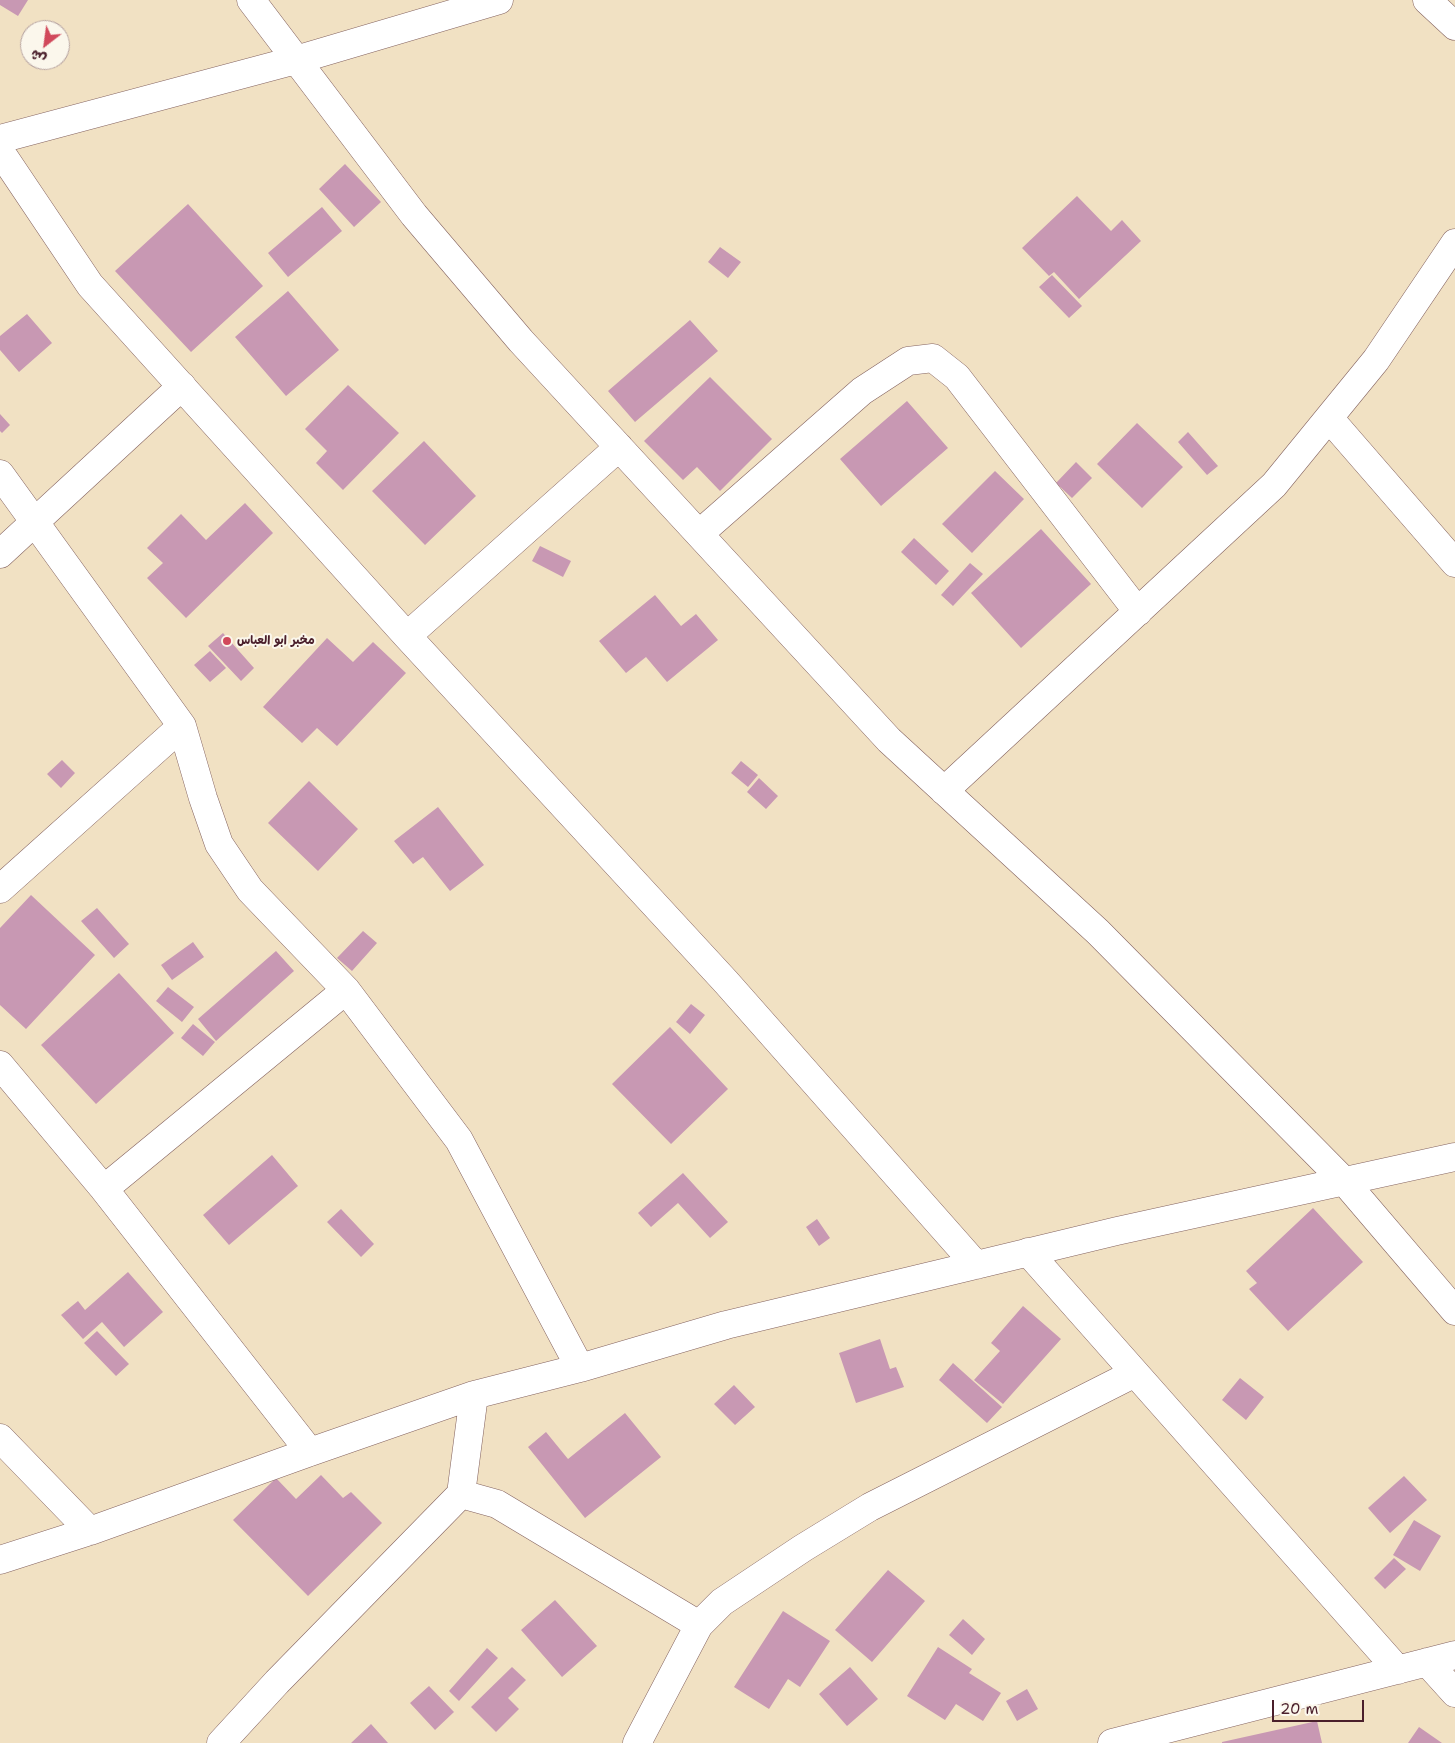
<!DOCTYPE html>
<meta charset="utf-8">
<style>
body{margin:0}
#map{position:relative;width:1455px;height:1743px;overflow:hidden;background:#f1e1c3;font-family:"Shantell Sans","Playpen Sans Arabic",sans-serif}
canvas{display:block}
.north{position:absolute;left:20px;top:20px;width:50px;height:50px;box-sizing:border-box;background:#fbf7ec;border:1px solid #b4a19f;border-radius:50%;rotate:210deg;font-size:14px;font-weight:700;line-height:20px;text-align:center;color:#4a1f2b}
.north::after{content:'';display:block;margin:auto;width:18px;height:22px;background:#d1495b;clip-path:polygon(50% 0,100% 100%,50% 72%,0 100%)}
.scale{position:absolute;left:1272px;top:1700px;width:92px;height:22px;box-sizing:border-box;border:2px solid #4a1f2b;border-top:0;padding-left:6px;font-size:15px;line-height:18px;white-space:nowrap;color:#4a1f2b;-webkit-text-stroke:4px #fbf7ec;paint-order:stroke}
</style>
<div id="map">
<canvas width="1455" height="1743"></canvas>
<div class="north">ش</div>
<div class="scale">20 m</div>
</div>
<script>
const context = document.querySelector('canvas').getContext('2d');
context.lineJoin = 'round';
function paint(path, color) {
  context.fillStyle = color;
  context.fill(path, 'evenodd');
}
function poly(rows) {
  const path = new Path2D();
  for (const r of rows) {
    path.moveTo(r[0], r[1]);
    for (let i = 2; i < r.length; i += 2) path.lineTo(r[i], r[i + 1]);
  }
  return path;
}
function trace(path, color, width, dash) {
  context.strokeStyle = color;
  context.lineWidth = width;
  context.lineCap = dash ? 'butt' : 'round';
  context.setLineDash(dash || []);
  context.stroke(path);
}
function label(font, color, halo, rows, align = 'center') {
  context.font = font + ' "Shantell Sans","Playpen Sans Arabic",sans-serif';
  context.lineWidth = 4;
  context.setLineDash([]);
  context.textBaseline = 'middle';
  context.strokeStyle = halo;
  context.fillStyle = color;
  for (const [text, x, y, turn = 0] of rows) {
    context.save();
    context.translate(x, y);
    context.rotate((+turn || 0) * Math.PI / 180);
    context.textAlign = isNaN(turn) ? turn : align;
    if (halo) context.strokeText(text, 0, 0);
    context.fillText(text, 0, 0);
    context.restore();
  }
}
paint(poly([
 [0,0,28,0,18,16,0,5],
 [345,164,381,202,354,227,319,189],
 [1077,196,1111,231,1122,220,1141,241,1079,299,1054,272,1049,276,1022,248],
 [188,204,263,286,191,352,115,271],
 [322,207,342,231,288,277,268,253],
 [720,247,741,262,728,278,708,262],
 [1052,275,1082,306,1069,318,1039,287],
 [288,291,339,350,286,396,235,337],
 [27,314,52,343,19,372,0,350,0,336],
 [690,320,718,351,635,422,608,391],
 [710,377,772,439,720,491,697,467,683,480,644,441],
 [348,385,399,433,343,490,316,463,327,451,305,429],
 [907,401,948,448,881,506,840,459],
 [0,414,10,425,2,433,0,431],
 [1137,423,1183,467,1142,508,1097,464],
 [1188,432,1218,466,1207,475,1178,442],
 [424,441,476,496,425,545,372,491],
 [1076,462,1092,478,1072,498,1056,483],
 [995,471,1024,499,972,553,942,524],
 [245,503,273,533,186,618,147,578,163,563,147,548,181,514,206,540],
 [1041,529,1091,584,1021,648,971,593],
 [914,538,949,571,936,585,901,552],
 [540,546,571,561,563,577,532,561],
 [970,563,983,574,953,606,941,595],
 [655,595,681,626,696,614,718,640,667,682,646,657,626,673,599,641],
 [223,633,254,668,241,681,208,646],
 [327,638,353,662,373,642,406,673,337,746,317,728,302,743,263,707],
 [210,651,226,668,210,682,194,665],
 [62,760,75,773,61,788,47,774],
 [741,761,758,775,748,787,731,773],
 [759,778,778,796,766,809,747,792],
 [309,781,358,829,318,871,268,823],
 [438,807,484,865,450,891,423,857,413,864,394,841],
 [31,895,95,955,26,1029,0,1005,0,928],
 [97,908,129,944,114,958,81,921],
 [363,931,377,943,352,971,337,958],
 [193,942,204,957,172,980,161,965],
 [276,951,294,971,216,1041,198,1019],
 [119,973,174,1033,96,1104,41,1045],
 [168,987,194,1007,182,1022,156,1001],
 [691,1004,705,1015,690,1034,676,1022],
 [193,1024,215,1042,203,1056,181,1038],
 [670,1027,728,1089,671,1144,612,1084],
 [272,1155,298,1186,229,1245,203,1215],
 [683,1173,728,1222,710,1238,678,1203,651,1227,638,1213],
 [1313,1208,1363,1262,1288,1331,1249,1289,1257,1283,1246,1271],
 [341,1209,374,1244,361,1257,327,1222],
 [817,1219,830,1238,819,1246,806,1227],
 [128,1272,163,1312,124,1347,102,1322,83,1339,61,1315,78,1301,85,1310],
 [1023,1306,1061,1339,1003,1404,974,1380,1000,1351,991,1343],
 [97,1331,129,1364,116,1376,84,1343],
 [880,1339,890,1369,896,1367,904,1387,856,1403,839,1353],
 [953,1363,1002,1407,987,1423,939,1380],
 [1240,1378,1264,1397,1246,1420,1222,1400],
 [734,1385,755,1407,735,1425,714,1404],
 [625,1413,661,1457,585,1518,528,1447,546,1432,568,1459],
 [321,1475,343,1498,351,1492,382,1523,308,1596,233,1520,276,1478,296,1499],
 [1404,1476,1427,1500,1390,1533,1368,1508],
 [1414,1520,1441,1536,1420,1571,1393,1555],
 [1394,1558,1406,1569,1385,1589,1374,1578],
 [888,1570,925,1601,872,1662,835,1630],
 [555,1600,597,1646,562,1677,521,1630],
 [783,1611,830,1641,800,1687,788,1679,769,1709,734,1687],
 [963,1619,985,1639,972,1655,949,1635],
 [938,1647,972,1669,969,1673,1001,1693,983,1721,956,1704,945,1720,907,1696],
 [487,1648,498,1658,459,1701,449,1691],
 [512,1667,526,1680,508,1698,519,1709,496,1732,471,1707],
 [850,1667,878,1699,847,1726,819,1694],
 [429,1686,454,1712,435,1730,410,1703],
 [1027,1689,1038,1709,1017,1721,1006,1701],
 [1317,1721,1322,1743,1222,1743,1222,1742],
 [371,1724,388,1743,351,1743],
 [1419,1727,1442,1743,1408,1743]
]), '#c898b3');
const minor = poly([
 [251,0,414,215,521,341,889,740,1098,932,1344,1181,1455,1311],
 [1427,0,1455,26],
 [0,139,296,60,499,0],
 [0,151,90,285,407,636,726,982,976,1265],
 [1329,418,1455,563],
 [0,474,182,726,203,798,219,844,250,890,346,990,459,1140,580,1368],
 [699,534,862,391,908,361,933,358,957,377,1138,612],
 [0,554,182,386],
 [407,636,619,447],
 [944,791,1274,485,1376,360,1455,243],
 [0,889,182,726],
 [0,1065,104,1189,310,1452],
 [104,1189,346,990],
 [1028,1252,1398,1670],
 [0,1438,90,1531],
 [461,1494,497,1504,699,1625],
 [0,1560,90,1531,310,1452,474,1395,580,1368,726,1325,976,1265,1117,1231,1455,1157],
 [1427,1662,1455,1693],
 [221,1743,277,1682,461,1494,474,1395],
 [637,1743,699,1625,722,1602,803,1548,870,1507,1135,1373],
 [1112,1743,1455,1655]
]);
trace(minor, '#846360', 29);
trace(minor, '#fff', 28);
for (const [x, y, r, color] of [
 [227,641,5,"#d1495b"]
]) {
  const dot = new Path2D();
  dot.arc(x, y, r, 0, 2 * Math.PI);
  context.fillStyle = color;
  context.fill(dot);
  trace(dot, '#fbf7ec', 2);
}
label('bold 12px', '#4a1f2b', '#fbf7ec', [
 ["مخبر ابو العباس",237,641]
], 'left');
</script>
